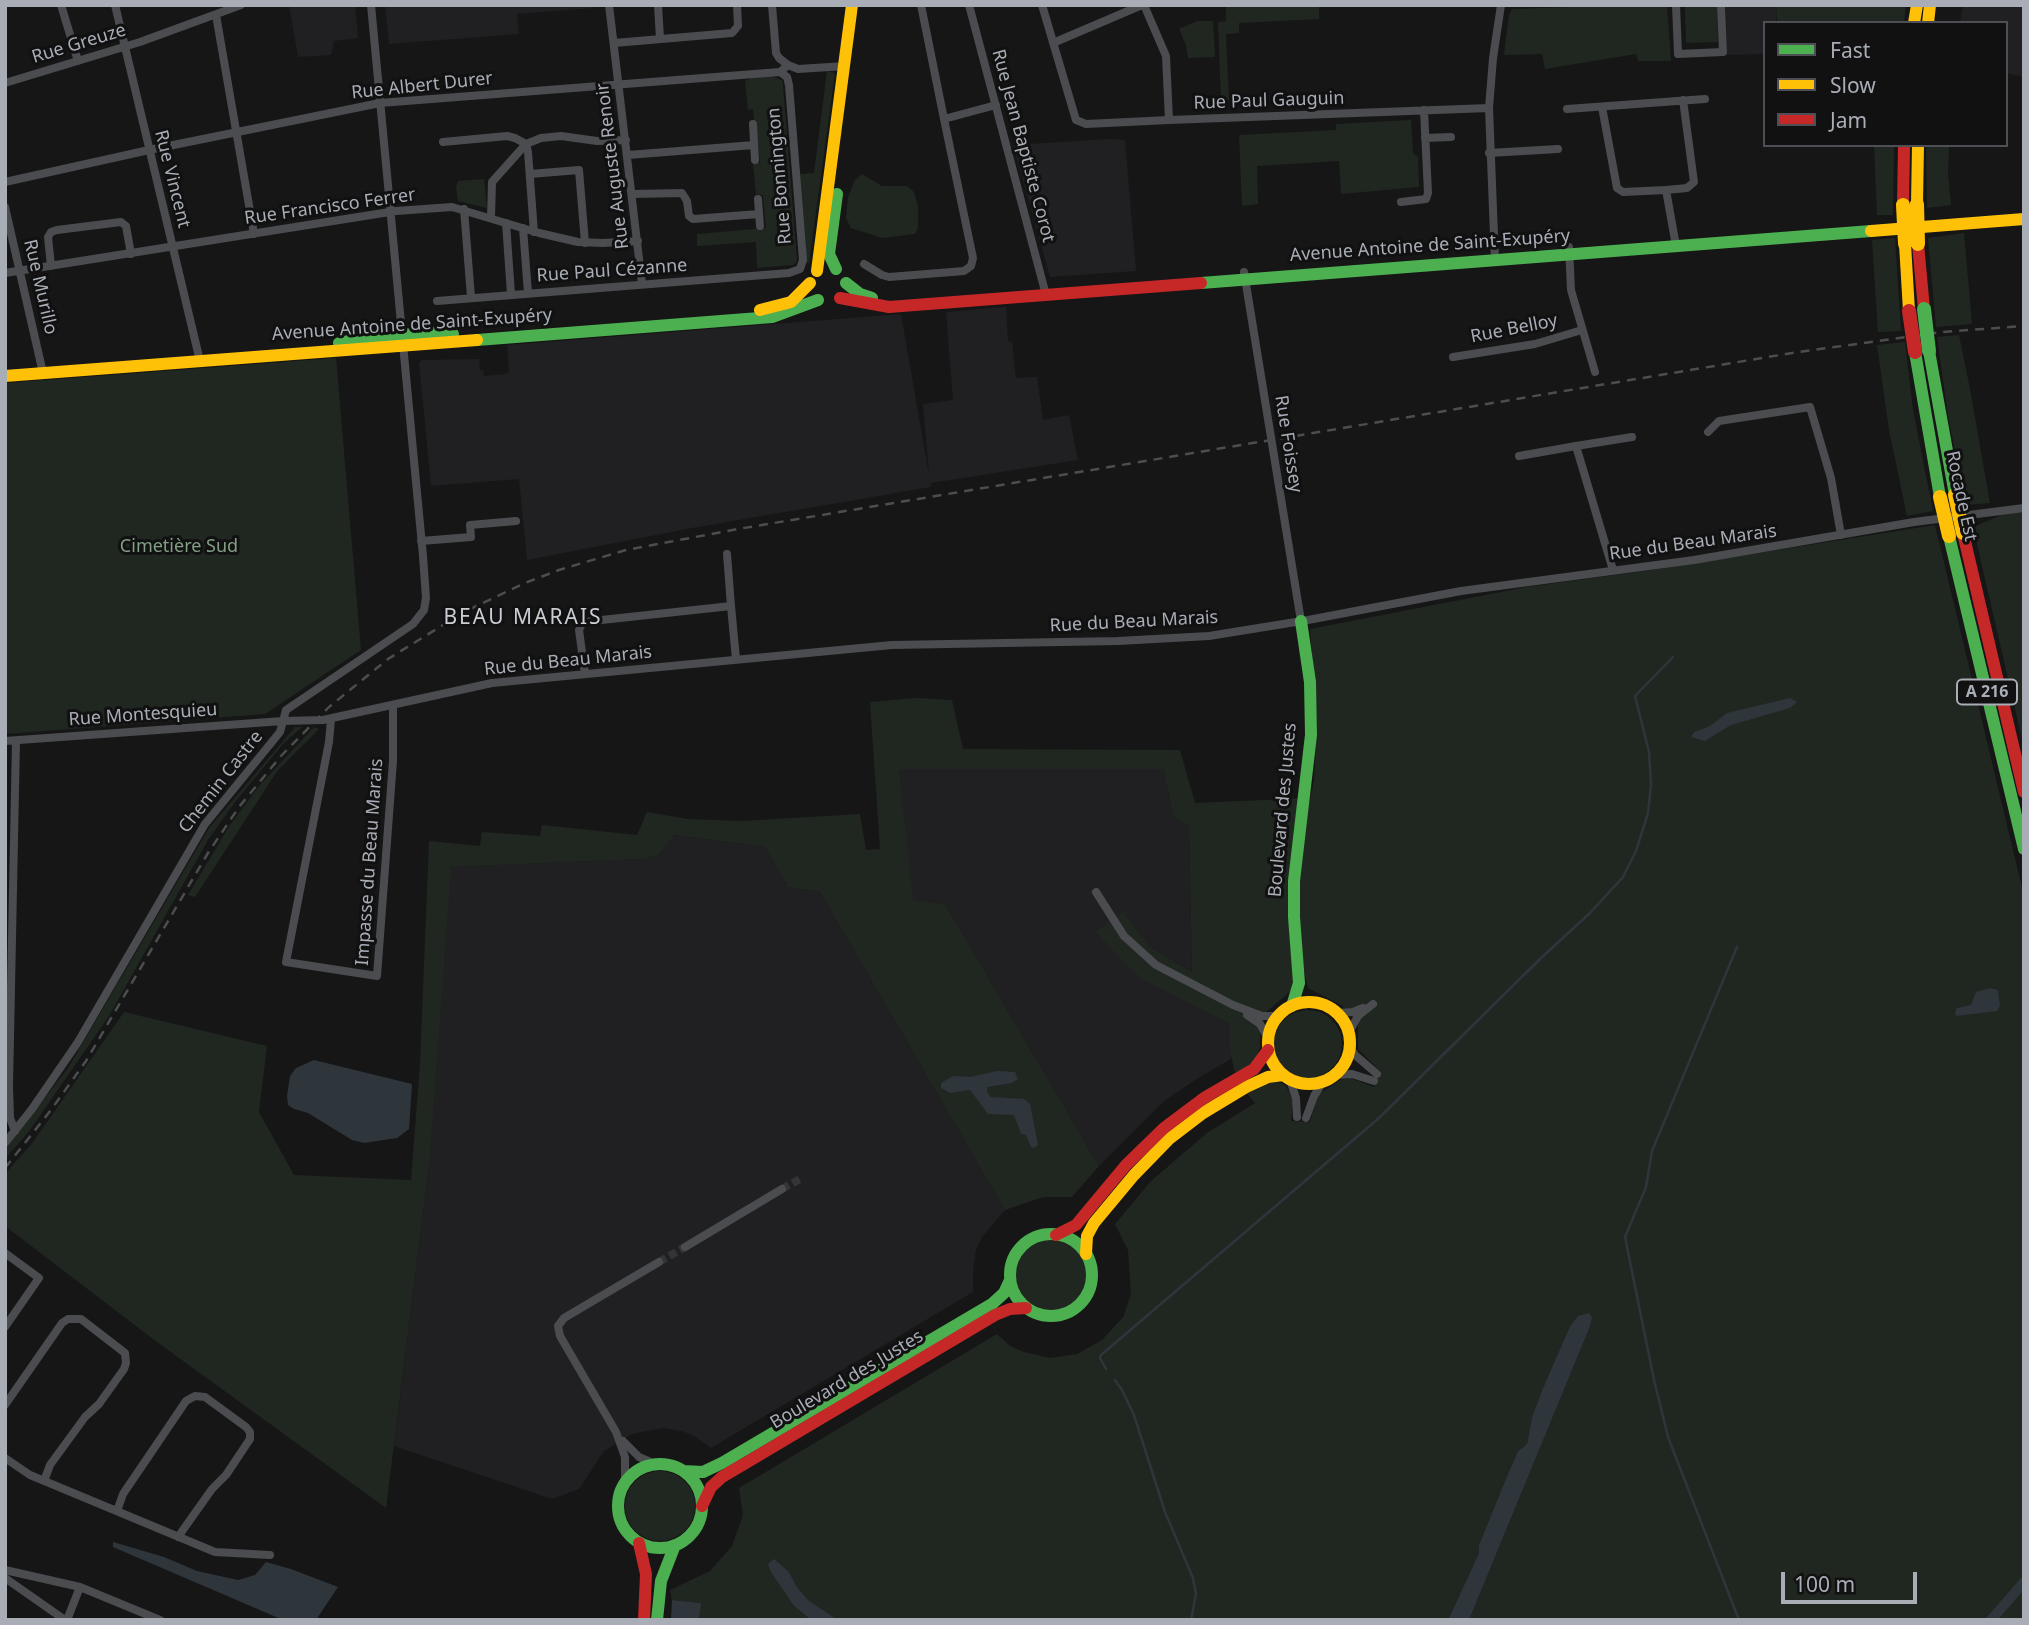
<!DOCTYPE html>
<meta charset="utf-8">
<style>
body{margin:0}
#map{position:relative;width:2029px;height:1625px;overflow:hidden;background:#161617;font-family:"Noto Sans",sans-serif}
canvas{display:block}
.frame{position:absolute;inset:0;border:7px solid #a9adb6;pointer-events:none}
.legend{position:absolute;left:1763px;top:21px;width:245px;height:126px;box-sizing:border-box;background:#111112;border:2px solid #4e4f54;margin:0;padding:9px 12px;list-style:none;font-size:21px;color:#a9adb6}
.legend li{display:flex;align-items:center;gap:14px;height:35px}
.legend b{width:35px;border:2px solid #4e4f54}
.scale{position:absolute;left:1781px;top:1572px;width:136px;height:32px;box-sizing:border-box;border:4px solid #a9adb6;border-top:0;padding-left:9px;font-size:21px;line-height:24px;white-space:nowrap;color:#a9adb6;-webkit-text-stroke:5px #111112;paint-order:stroke}
</style>
<div id="map">
<canvas width="2029" height="1625"></canvas>
<div class="frame"></div>
<ul class="legend">
<li><b style="height:9px;background:#4caf50"></b>Fast</li>
<li><b style="height:9px;background:#ffc107"></b>Slow</li>
<li><b style="height:9px;background:#c62828"></b>Jam</li>
</ul>
<div class="scale">100 m</div>
</div>
<script>
const context = document.querySelector('canvas').getContext('2d');
context.lineJoin = 'round';
function paint(path, color) {
  context.fillStyle = color;
  context.fill(path, 'evenodd');
}
function poly(rows) {
  const path = new Path2D();
  for (const r of rows) {
    if (r.length === 3) {
      path.moveTo(r[0] + r[2], r[1]);
      path.arc(r[0], r[1], r[2], 0, 2 * Math.PI);
      continue;
    }
    path.moveTo(r[0], r[1]);
    for (let i = 2; i < r.length; i += 2) path.lineTo(r[i], r[i + 1]);
  }
  return path;
}
function trace(path, color, width, dash) {
  context.strokeStyle = color;
  context.lineWidth = width;
  context.lineCap = dash ? 'butt' : 'round';
  context.setLineDash(dash || []);
  context.stroke(path);
}
function label(font, color, halo, rows, align = 'center') {
  context.font = font + ' "Noto Sans",sans-serif';
  context.lineWidth = 6;
  context.setLineDash([]);
  context.textBaseline = 'middle';
  context.strokeStyle = halo;
  context.fillStyle = color;
  for (const [text, x, y, turn = 0] of rows) {
    context.save();
    context.translate(x, y);
    context.rotate((+turn || 0) * Math.PI / 180);
    context.textAlign = isNaN(turn) ? turn : align;
    if (halo) context.strokeText(text, 0, 0);
    context.fillText(text, 0, 0);
    context.restore();
  }
}
paint(poly([
 [289,5,355,5,358,38,334,41,331,55,298,57],
 [385,5,593,5,593,8,517,14,519,34,389,44],
 [1726,5,1776,5,1776,23,1765,23,1765,54,1727,55],
 [1963,5,2024,5,2024,77,2006,73,2006,23,1960,23],
 [1109,139,1125,140,1136,271,1050,277,1013,145],
 [1006,307,1008,341,1012,342,1016,378,1037,377,1043,420,1069,415,1078,460,931,483,931,487,692,528,527,560,519,479,431,486,419,363,422,360,479,359,480,370,483,370,484,376,504,374,509,372,507,345,901,314,929,475,923,404,953,400,946,312],
 [899,769,1163,769,1174,818,1189,826,1192,972,1150,947,1123,913,1097,932,1230,1024,1231,1059,1195,1080,1164,1101,1099,1166,945,904,912,900],
 [673,835,765,847,788,887,820,892,1005,1210,982,1237,976,1250,973,1270,973,1292,711,1448,694,1436,682,1431,662,1428,632,1434,604,1451,579,1489,552,1499,394,1446,430,1157,450,867,643,859,659,855]
]), '#202022');
paint(poly([
 [1226,5,1319,5,1319,19,1239,23,1239,33,1226,34,1229,100,1221,100,1218,22,1226,21],
 [1630,5,1667,5,1671,61,1638,61,1636,54,1545,69,1542,54,1504,55,1509,15,1512,9],
 [1685,5,1717,5,1718,42,1686,43],
 [1776,5,1906,5,1904,23,1777,23],
 [1197,21,1213,21,1215,57,1188,58,1186,45,1179,29],
 [827,71,835,73,809,263,806,263,799,174,814,173],
 [771,76,782,80,783,85,797,261,793,265,757,268,756,242,697,246,697,234,766,228,763,195,756,194,753,164,760,163,756,120,754,120,753,109,748,110,745,81,754,77],
 [1411,120,1413,153,1418,157,1419,187,1341,194,1339,161,1257,166,1258,204,1242,206,1239,135,1336,130,1336,124],
 [1874,145,1894,145,1893,215,1877,215],
 [1926,145,1949,145,1948,173,1951,205,1927,208],
 [862,174,882,186,907,186,914,192,918,206,918,228,915,234,882,238,851,228,846,218,848,197,855,180],
 [484,179,487,208,458,201,456,187,458,181],
 [1964,233,1972,324,1936,327,1928,238],
 [1895,238,1901,331,1878,332,1872,240],
 [1959,335,1970,389,1990,503,1966,505,1948,416,1937,337],
 [1905,342,1913,410,1933,511,1907,516,1889,430,1877,345],
 [336,358,361,650,265,714,5,734,5,383],
 [2024,512,2024,748,1973,527,2004,514],
 [1935,525,2024,896,2024,1620,1469,1620,1589,1329,1578,1316,1570,1326,1543,1388,1532,1417,1527,1444,1518,1451,1507,1476,1479,1545,1479,1553,1448,1620,838,1620,808,1600,797,1587,789,1572,794,1606,811,1620,699,1620,700,1603,672,1600,670,1590,710,1571,732,1546,743,1515,739,1488,997,1334,1010,1346,1024,1352,1050,1358,1077,1354,1102,1340,1124,1316,1131,1293,1128,1250,1115,1224,1151,1181,1207,1133,1255,1103,1246,1092,1259,1085,1278,1082,1285,1085,1293,1098,1291,1121,1310,1122,1318,1095,1340,1080,1350,1078,1374,1087,1381,1072,1358,1049,1358,1023,1341,1005,1308,988,1303,965,1292,990,1266,1012,1260,1034,1260,1047,1254,1064,1235,1073,1230,1051,1230,1024,1142,979,1124,962,1096,932,1123,912,1150,947,1192,972,1189,826,1174,818,1163,769,899,769,913,900,945,904,1099,1166,1072,1197,1043,1197,1005,1210,820,892,788,887,765,847,674,835,659,855,643,859,451,867,430,1157,386,1508,157,1342,5,1226,5,1174,33,1142,124,1012,267,1046,259,1112,294,1175,411,1180,420,1064,429,841,480,846,482,832,540,836,542,825,637,835,647,812,688,819,742,821,860,814,866,850,880,849,870,702,917,698,952,700,963,749,1180,750,1195,803,1310,798,1314,781,1317,724,1310,629,1527,587,1645,571],
 [295,727,302,727,283,744,235,802,208,840,109,1016,30,1130,5,1159,5,1149,68,1068,209,828],
 [314,727,319,729,278,770,195,897,188,895,230,825,259,786],
 [1308,1044,34],
 [1051,1275,35],
 [660,1506,35]
]), '#202721');
paint(poly([
 [1790,698,1797,702,1790,708,1731,725,1705,741,1691,737,1694,732,1710,726,1727,713],
 [1990,988,1998,990,2000,1006,1997,1011,1956,1016,1955,1013,1957,1008,1971,1005,1976,992],
 [314,1060,412,1084,409,1129,397,1138,364,1143,352,1140,308,1113,294,1109,288,1105,287,1096,290,1076,296,1068],
 [997,1071,1015,1072,1018,1079,1012,1083,987,1087,987,1092,991,1097,1024,1099,1030,1104,1038,1145,1034,1148,1031,1147,1026,1135,1021,1134,1014,1115,988,1114,970,1090,950,1093,941,1088,941,1083,953,1076,970,1077],
 [1589,1313,1592,1318,1589,1329,1469,1620,1448,1620,1479,1553,1479,1545,1507,1476,1518,1451,1527,1444,1532,1417,1543,1388,1570,1326,1578,1316],
 [113,1542,164,1557,197,1571,238,1580,255,1575,266,1562,291,1569,338,1587,316,1620,283,1620,113,1547],
 [774,1559,789,1572,797,1587,808,1600,838,1620,811,1620,794,1606,771,1572,768,1564],
 [672,1600,701,1603,699,1620,671,1620]
]), '#2e353b');
trace(poly([
 [1737,947,1652,1151,1646,1187,1625,1237,1654,1380,1668,1437,1739,1620],
 [1106,1369,1100,1358,1101,1355,1379,1118,1541,958,1590,913,1623,877,1636,851,1648,813,1651,785,1649,752,1635,696,1673,657],
 [1115,1380,1122,1390,1134,1415,1165,1512,1193,1578,1196,1594,1191,1620]
]), '#2e353b', 2.5);
trace(poly([
 [1991,1620,2024,1582]
]), '#2e353b', 10);
trace(poly([
 [782,1189,800,1179],
 [659,1262,685,1247]
]), '#333437', 8, [8, 4]);
trace(poly([
 [61,5,78,61],
 [115,5,200,361],
 [609,5,642,284],
 [658,5,660,39],
 [772,5,776,53,779,58,788,65],
 [921,5,944,119],
 [969,5,1046,295],
 [1042,5,1076,120,1086,124,1169,120],
 [1144,5,1166,56,1169,120,1489,108],
 [1676,5,1678,54,1723,52,1721,5],
 [216,15,254,234],
 [614,43,732,33,738,26,737,5],
 [1053,43,1142,5],
 [5,83,140,42,241,5],
 [1602,107,1617,188,1623,192,1666,190,1687,188,1694,182,1683,100],
 [1567,109,1705,99],
 [753,124,755,160],
 [1425,138,1451,137],
 [443,142,507,136,515,138,526,144,528,152,534,232],
 [1489,153,1558,149],
 [628,155,754,145],
 [530,174,579,170,585,243],
 [5,182,149,150,380,103,780,72,788,65,798,69,845,66],
 [1666,190,1676,246],
 [632,194,682,193,687,201,689,216,693,219,759,214],
 [758,199,760,226],
 [1401,202,1426,199,1428,193,1424,110],
 [5,207,43,373],
 [464,209,471,297],
 [491,218,492,182,526,144,541,138,561,136,597,141,626,140],
 [506,223,511,294],
 [523,228,528,293],
 [1569,247,1571,290,1595,372],
 [1495,260,1489,108,1493,58,1501,5],
 [864,264,882,275,889,277,964,271,971,266,973,258,944,119,996,105],
 [51,266,48,237,51,232,57,230,121,222,126,226,131,254],
 [1244,272,1301,621],
 [5,273,396,211,452,207,539,233,578,242,603,243,638,241],
 [437,301,789,273,800,269,803,260,789,85,787,77,780,72],
 [1453,357,1535,344,1582,330],
 [1708,432,1719,421,1810,407,1831,478,1841,535],
 [1576,446,1632,437],
 [1519,456,1576,446,1613,570],
 [421,541,471,537,470,525,516,521],
 [727,554,731,606],
 [585,674,579,630,583,622,731,606,736,659],
 [331,719,329,742,286,962,377,976,393,761,393,705],
 [5,741,283,721,323,720,492,683,892,645,1118,641,1209,636,1308,620,1461,591,1694,560,1914,522,2024,508],
 [1096,892,1124,936,1156,965,1233,1005,1262,1016,1279,1016],
 [1337,1013,1353,1012,1363,1008],
 [1247,1015,1260,1024,1268,1038],
 [1349,1032,1358,1016,1373,1004],
 [1350,1047,1355,1055,1377,1074],
 [1336,1075,1352,1074,1374,1081],
 [1290,1080,1296,1098,1297,1117],
 [1306,1118,1314,1096,1323,1082],
 [15,1131,10,1118,9,1086,16,741],
 [5,1143,32,1109,78,1042,205,824,280,732,286,710,413,624,424,610,426,598,423,556,371,5],
 [685,1247,782,1189],
 [5,1253,39,1278,5,1327],
 [5,1405,62,1323,68,1319,81,1319,125,1353,126,1363,124,1369,99,1404,85,1417,50,1465,44,1481],
 [623,1441,639,1457,657,1465],
 [5,1458,30,1475,215,1552,270,1555],
 [625,1484,625,1457,616,1432,560,1336,558,1326,564,1318,659,1262],
 [117,1511,123,1494,186,1401,195,1396,205,1397,246,1427,250,1432,250,1439,226,1475,212,1489,178,1537],
 [5,1570,80,1587,160,1620],
 [5,1578,65,1620],
 [67,1620,80,1587]
]), '#4b4c4f', 8);
trace(poly([
 [836,269,829,254,837,194],
 [846,283,860,294,872,298],
 [1201,283,1871,231],
 [477,340,772,317,818,300],
 [339,343,362,338,426,333,453,334],
 [1929,351,1955,495],
 [1915,352,1940,497],
 [1949,536,2024,849],
 [1292,1006,1299,983,1294,917,1294,881,1311,735,1310,682,1301,621],
 [1051,1275,41],
 [660,1506,42],
 [683,1471,703,1472,722,1463,992,1304,1004,1293,1010,1280],
 [657,1620,661,1581,675,1545]
]), '#4caf50', 12);
trace(poly([
 [1914,23,1917,5],
 [1928,23,1930,5],
 [1917,204,1918,145],
 [1871,231,2024,219],
 [1905,244,1909,311],
 [817,271,852,5],
 [760,310,791,302,810,283],
 [5,376,477,340],
 [1309,1043,41],
 [1086,1254,1087,1236,1094,1223,1134,1175,1169,1139,1203,1113,1246,1087,1268,1077,1283,1075]
]), '#ffc107', 12);
trace(poly([
 [1903,205,1904,145],
 [1918,244,1924,309],
 [840,298,889,307,1201,283],
 [1963,533,2024,792],
 [1056,1235,1076,1225,1126,1165,1164,1128,1204,1098,1254,1069,1268,1050],
 [702,1506,711,1487,722,1477,995,1315,1010,1309,1026,1308],
 [639,1543,646,1574,644,1620]
]), '#c62828', 12);
trace(poly([
 [5,1168,51,1110,86,1061,208,853,239,807,281,756,329,707,388,659,464,612,525,583,559,570,626,550,738,529,1792,353,1942,332,2024,326]
]), '#4c4d4f', 2.5, [9, 7]);
trace(poly([
 [1924,309,1929,351]
]), '#4caf50', 14);
trace(poly([
 [1917,204,1918,244],
 [1903,205,1905,244],
 [1955,495,1963,533],
 [1940,497,1949,536]
]), '#ffc107', 14);
trace(poly([
 [1909,311,1915,352]
]), '#c62828', 14);
for (const [x, y, w] of [
 [1987,692,60]
]) {
  const box = new Path2D();
  box.roundRect(x - w / 2, y - 12.5, w, 25, 5);
  context.fillStyle = '#111112';
  context.fill(box);
  trace(box, '#a9adb6', 2);
}
label('bold 16px', '#a9adb6', null, [
 ["A 216",1987,692]
]);
label('18px', '#a9adb6', '#111112', [
 ["Rue Greuze",79,44,-17],
 ["Rue Albert Durer",422,86,-6],
 ["Rue Paul Gauguin",1269,101,-2],
 ["Rue Jean Baptiste Corot",1023,146,75],
 ["Rue Auguste Renoir",613,166,-97],
 ["Rue Bonnington",780,176,-95],
 ["Rue Vincent",172,179,76],
 ["Rue Francisco Ferrer",330,207,-8],
 ["Avenue Antoine de Saint-Exupéry",1430,246,-4],
 ["Rue Paul Cézanne",612,271,-4],
 ["Rue Murillo",40,287,77],
 ["Avenue Antoine de Saint-Exupéry",412,325,-4],
 ["Rue Belloy",1514,329,-11],
 ["Rue Foissey",1288,444,81],
 ["Rocade Est",1961,496,78],
 ["Rue du Beau Marais",1693,543,-8],
 ["Rue du Beau Marais",1134,622,-3],
 ["Rue du Beau Marais",568,661,-6],
 ["Rue Montesquieu",143,715,-4],
 ["Chemin Castre",221,782,-52],
 ["Boulevard des Justes",1283,810,-85],
 ["Impasse du Beau Marais",370,862,-86],
 ["Boulevard des Justes",847,1380,-31]
]);
label('18px', '#829f84', '#111112', [
 ["Cimetière Sud",179,547]
]);
context.letterSpacing = '2px';
label('21px', '#c9ccd2', '#111112', [
 ["BEAU MARAIS",523,618]
]);
context.letterSpacing = '0px';
</script>
